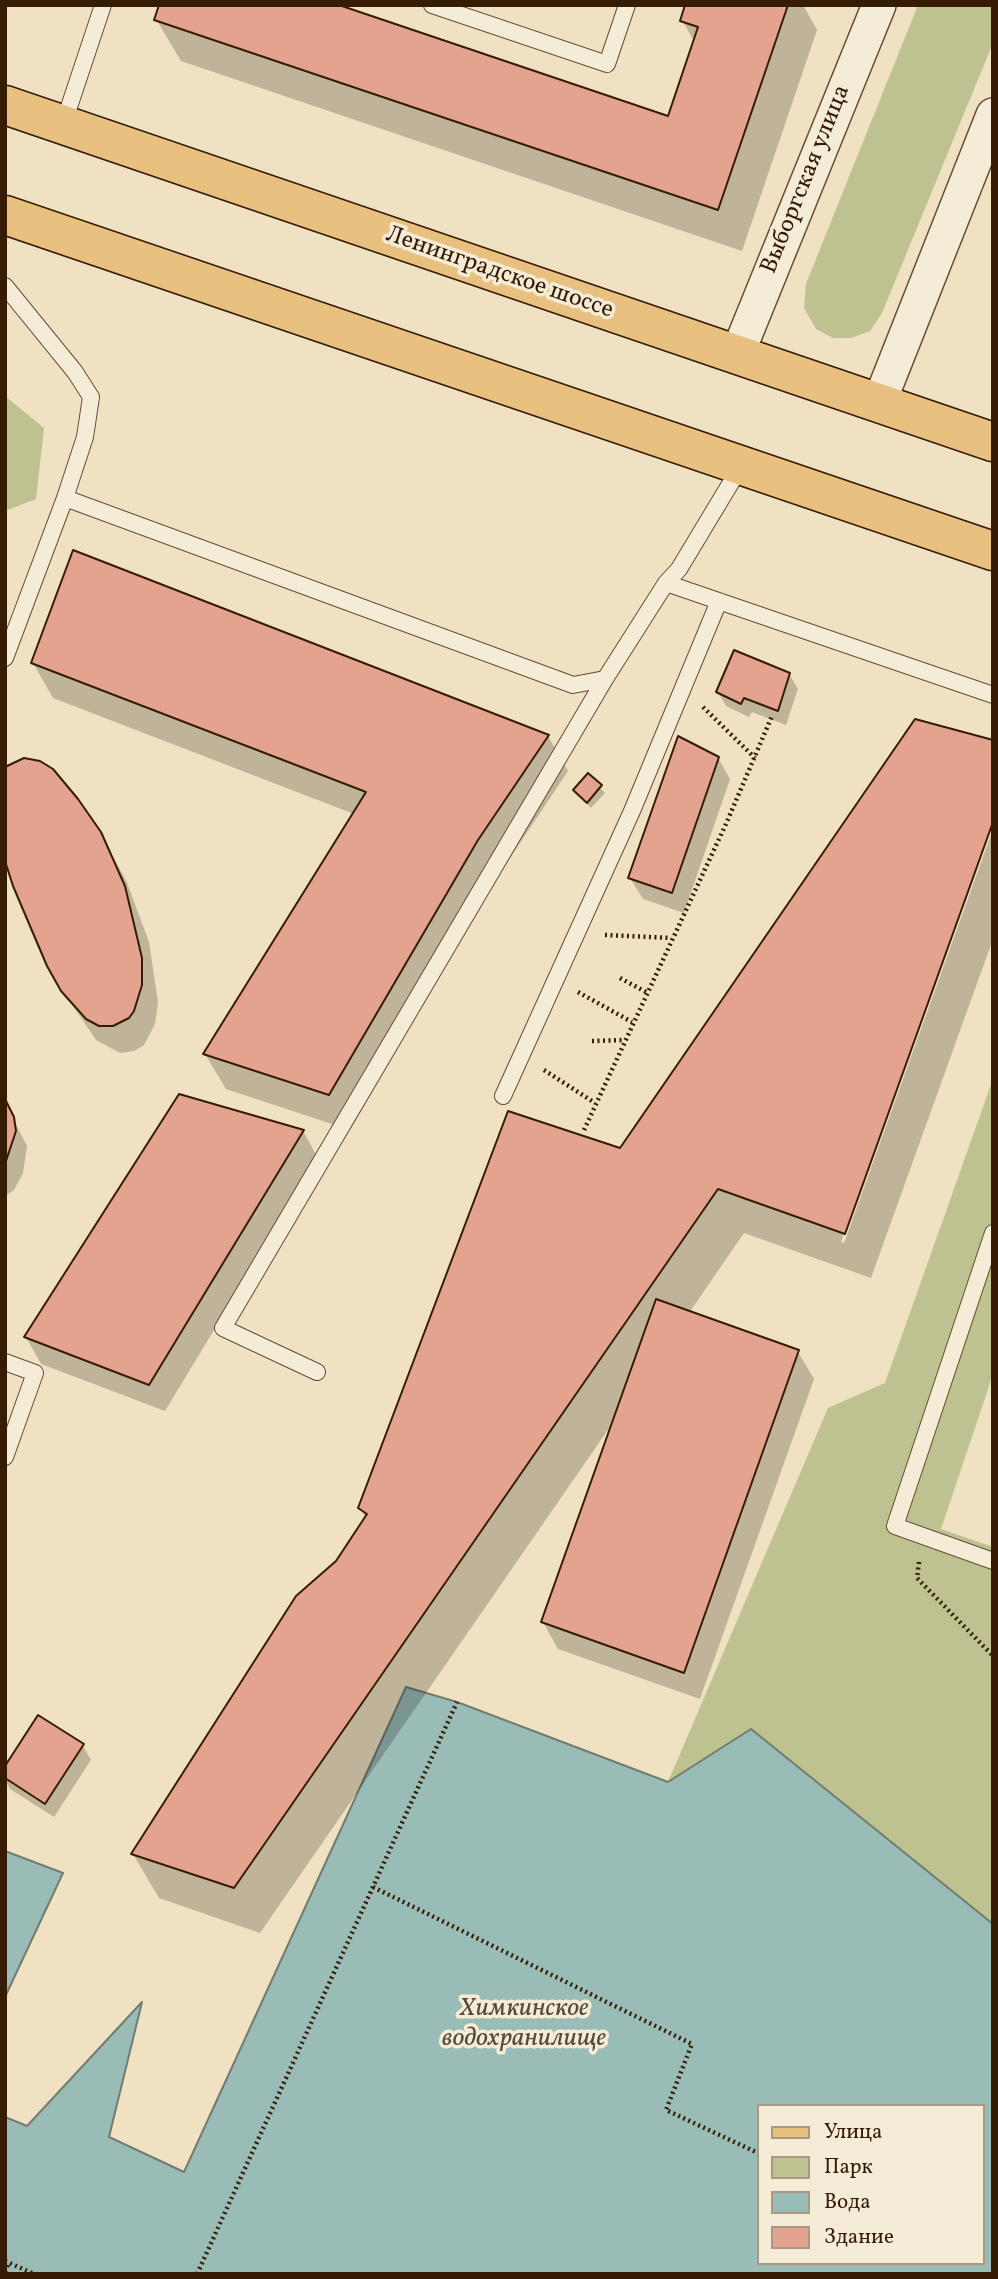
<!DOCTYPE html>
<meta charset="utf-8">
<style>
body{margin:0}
#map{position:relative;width:998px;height:2279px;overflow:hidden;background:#efe1c1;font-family:Vollkorn,serif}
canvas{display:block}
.frame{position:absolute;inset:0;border:7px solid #361c05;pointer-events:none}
.legend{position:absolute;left:757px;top:2104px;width:228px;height:161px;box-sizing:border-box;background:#f5ecd7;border:2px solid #a99983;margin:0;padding:9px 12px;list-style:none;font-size:21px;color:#361c05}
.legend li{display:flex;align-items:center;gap:14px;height:35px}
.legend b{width:35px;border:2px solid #a99983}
</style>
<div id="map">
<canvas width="998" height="2279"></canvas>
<div class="frame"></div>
<ul class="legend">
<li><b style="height:9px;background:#e8c080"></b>Улица</li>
<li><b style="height:19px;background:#bec190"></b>Парк</li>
<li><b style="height:19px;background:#9abcb7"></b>Вода</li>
<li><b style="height:19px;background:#e3a38e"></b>Здание</li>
</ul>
</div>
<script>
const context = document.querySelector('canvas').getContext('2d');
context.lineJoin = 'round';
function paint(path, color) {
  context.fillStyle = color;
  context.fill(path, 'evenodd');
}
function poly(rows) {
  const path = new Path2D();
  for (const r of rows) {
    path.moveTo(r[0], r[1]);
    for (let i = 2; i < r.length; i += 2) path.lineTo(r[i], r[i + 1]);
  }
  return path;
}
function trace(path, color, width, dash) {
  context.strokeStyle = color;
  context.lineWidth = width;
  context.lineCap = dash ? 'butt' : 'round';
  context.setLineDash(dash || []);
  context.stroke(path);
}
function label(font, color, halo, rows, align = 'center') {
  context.font = font + ' Vollkorn,serif';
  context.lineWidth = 7;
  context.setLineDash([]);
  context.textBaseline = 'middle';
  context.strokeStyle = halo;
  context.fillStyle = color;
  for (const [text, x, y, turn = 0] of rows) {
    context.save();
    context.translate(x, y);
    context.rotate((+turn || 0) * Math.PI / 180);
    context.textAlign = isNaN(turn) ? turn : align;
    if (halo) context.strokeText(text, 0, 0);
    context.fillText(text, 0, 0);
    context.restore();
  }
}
paint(poly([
 [918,5,993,5,993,43,882,313,870,331,851,338,833,338,816,329,804,308,806,284],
 [5,396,44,428,36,499,5,511],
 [993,1079,993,1374,941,1529,993,1547,993,1924,751,1729,668,1782,828,1408,885,1383]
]), '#bec190');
const water = poly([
 [406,1687,457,1702,668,1782,751,1729,993,1924,993,2274,5,2274,5,2117,27,2126,142,2002,109,2137,184,2172,406,1687],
 [758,2106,982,2106,982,2263,758,2263,758,2106],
 [5,1851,63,1873,5,1997,5,1851]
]);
paint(water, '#9abcb7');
trace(water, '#727c70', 2);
paint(poly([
 [687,5,803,5,817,30,742,251,181,61,156,19,669,118,695,43,682,20],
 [33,663,548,736,568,771,498,876,350,1130,226,1089,205,1054,354,814,53,698],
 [789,674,798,689,786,725,752,712,749,717,726,706,718,692],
 [718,758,730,779,684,913,643,899,630,878],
 [588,775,605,793,591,808,575,790],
 [88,813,126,880,149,942,158,1002,155,1024,144,1045,134,1051,120,1053,96,1040,65,994],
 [993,818,841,1242,844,1243,993,829,993,939,871,1278,744,1233,689,1313,798,1352,814,1379,700,1699,558,1649,543,1622,612,1424,260,1933,159,1898,133,1854,366,1519,360,1508,620,1151],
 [5,1103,27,1146,23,1173,14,1190,5,1196],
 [303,1131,318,1158,165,1411,41,1364,26,1337],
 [39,1717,83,1746,91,1760,54,1817,10,1789,5,1780,5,1769]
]), '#0003');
const building = poly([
 [159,5,339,5,668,116,698,27,680,21,685,5,788,5,718,210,154,20,159,5],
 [73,550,549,735,478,840,329,1095,203,1054,366,792,31,663,73,550],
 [734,650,790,673,778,711,744,698,741,704,716,692,734,650],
 [915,719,993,740,993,822,845,1234,718,1189,234,1888,131,1854,296,1596,336,1561,367,1514,358,1508,508,1111,620,1148,915,719],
 [678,736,719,757,672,893,628,878,678,736],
 [24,758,40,761,53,769,78,799,101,832,125,886,142,958,142,985,134,1011,129,1018,113,1026,99,1026,86,1019,61,991,47,966,13,886,5,861,5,767,24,758],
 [588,773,602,785,587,803,573,790,588,773],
 [179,1094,304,1130,149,1385,24,1337,179,1094],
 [5,1099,14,1117,16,1131,5,1164,5,1099],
 [656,1299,799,1350,684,1673,541,1622,656,1299],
 [38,1715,84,1744,45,1804,5,1778,5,1766,38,1715]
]);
paint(building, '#e3a38e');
trace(building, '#361c05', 2);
const lane = poly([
 [432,5,607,64,627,5],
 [63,125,103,5],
 [5,286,75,372,91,397,85,437,65,498,573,685,605,679,666,583,679,569,741,466],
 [666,583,993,695],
 [5,658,65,498],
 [503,1096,632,811,719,601],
 [993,1233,895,1526,993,1561],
 [5,1362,35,1373,5,1457],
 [317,1372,223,1328,605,679]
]);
const street = poly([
 [737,355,879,5],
 [879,403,993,115]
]);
const primary = poly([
 [5,105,993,442],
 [5,215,993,551]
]);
trace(lane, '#644d34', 18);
trace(street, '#644d34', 36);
trace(primary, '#361c05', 41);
trace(poly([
 [703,707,755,758],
 [605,935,671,938],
 [620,978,646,992],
 [578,992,632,1022],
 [592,1041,624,1040],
 [544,1070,595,1103],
 [584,1130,726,824,772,716],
 [919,1562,917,1578,993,1656],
 [373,1887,692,2044,666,2110,758,2153],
 [5,2261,34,2274],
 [5,2272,9,2262],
 [197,2274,457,1702]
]), '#361c05', 4.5, [2, 3.5]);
trace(lane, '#f5ecd7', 16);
trace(street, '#f5ecd7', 33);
trace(primary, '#e8c080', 38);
label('24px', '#361c05', '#f5ecd7', [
 ["Выборгская улица",807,180,-68],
 ["Ленинградское шоссе",499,274,19]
]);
label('italic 26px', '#544c3a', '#f5ecd7', [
 ["Химкинское",524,2010],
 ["водохранилище",524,2040]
]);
</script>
